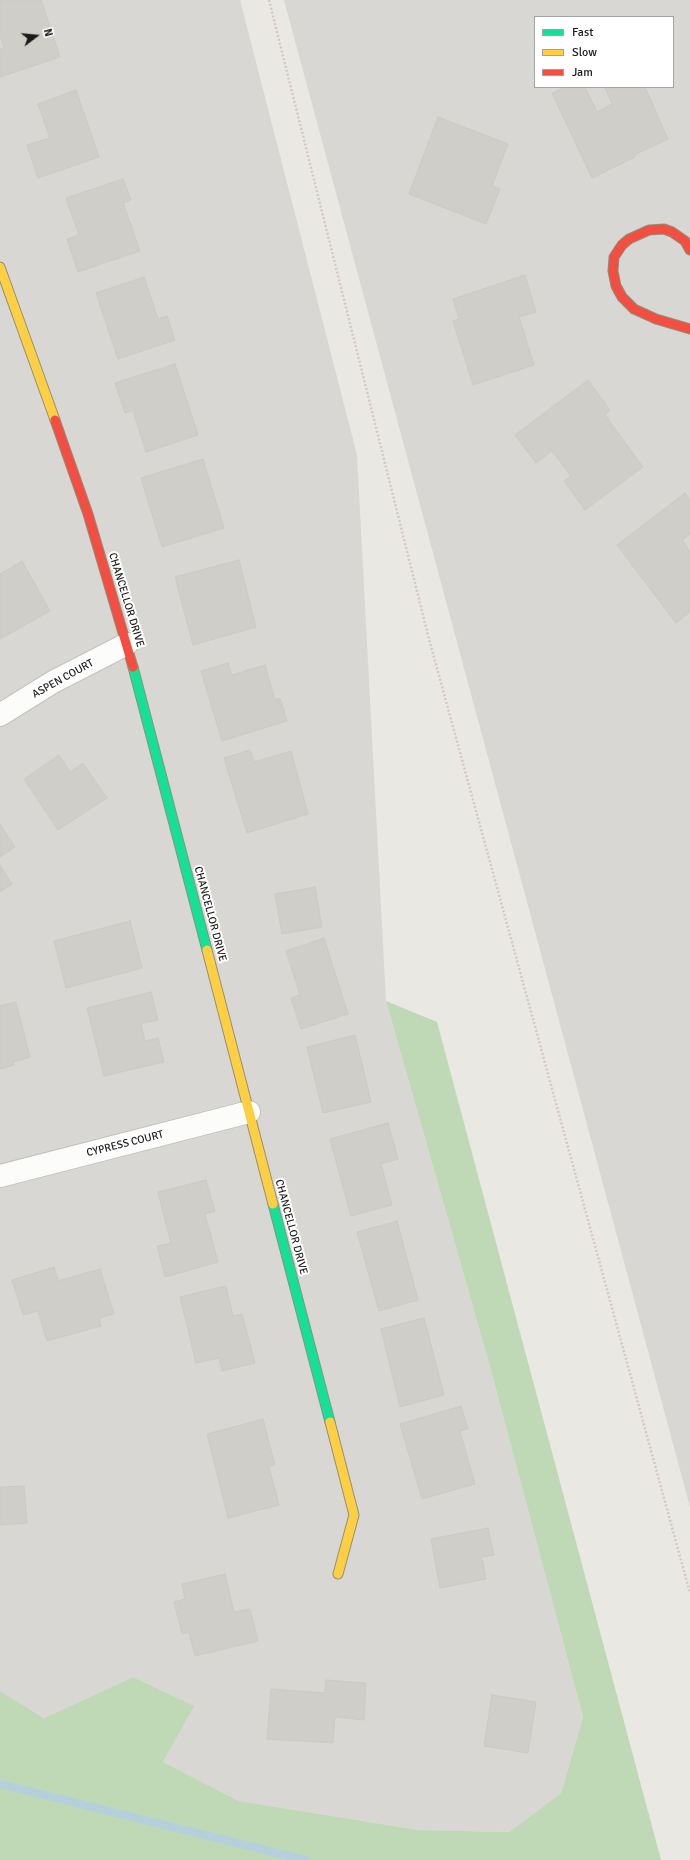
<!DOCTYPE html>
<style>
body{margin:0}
#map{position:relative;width:690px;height:1860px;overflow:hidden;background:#e9e8e2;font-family:Signika,sans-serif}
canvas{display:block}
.legend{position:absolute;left:534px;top:16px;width:140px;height:72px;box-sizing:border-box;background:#fff;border:1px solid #a3a3a3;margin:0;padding:5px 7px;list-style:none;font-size:12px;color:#1a1a1a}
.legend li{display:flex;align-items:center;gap:8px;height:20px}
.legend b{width:20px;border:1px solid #a3a3a3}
.north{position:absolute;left:16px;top:16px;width:40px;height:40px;-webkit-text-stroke:3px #fff;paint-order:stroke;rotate:74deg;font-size:11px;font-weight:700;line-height:16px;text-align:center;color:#1a1a1a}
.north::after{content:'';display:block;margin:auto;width:14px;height:18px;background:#1a1a1a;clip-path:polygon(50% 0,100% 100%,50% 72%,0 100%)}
</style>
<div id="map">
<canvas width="690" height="1860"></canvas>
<ul class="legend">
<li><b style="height:5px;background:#16e098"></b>Fast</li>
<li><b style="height:5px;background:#ffcf43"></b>Slow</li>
<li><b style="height:5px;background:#f24e42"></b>Jam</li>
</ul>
<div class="north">N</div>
</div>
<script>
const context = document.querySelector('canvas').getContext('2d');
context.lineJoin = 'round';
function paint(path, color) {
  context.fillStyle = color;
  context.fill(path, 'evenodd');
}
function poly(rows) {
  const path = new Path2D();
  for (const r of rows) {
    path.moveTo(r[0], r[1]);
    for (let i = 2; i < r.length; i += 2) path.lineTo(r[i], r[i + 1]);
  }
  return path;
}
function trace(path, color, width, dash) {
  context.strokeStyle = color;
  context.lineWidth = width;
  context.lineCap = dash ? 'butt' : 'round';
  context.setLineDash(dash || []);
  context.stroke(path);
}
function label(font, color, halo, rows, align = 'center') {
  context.font = font + ' Signika,sans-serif';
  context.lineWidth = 4;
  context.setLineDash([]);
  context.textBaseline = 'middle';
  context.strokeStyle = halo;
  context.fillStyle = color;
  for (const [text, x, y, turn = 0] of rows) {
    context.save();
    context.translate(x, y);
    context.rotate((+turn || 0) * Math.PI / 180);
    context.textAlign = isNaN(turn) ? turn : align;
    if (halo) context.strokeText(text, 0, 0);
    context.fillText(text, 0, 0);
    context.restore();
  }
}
paint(poly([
 [0,0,240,0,357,455,386,1001,490,1367,583,1717,561,1793,509,1832,419,1830,239,1801,163,1762,193,1706,133,1677,44,1718,0,1691],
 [284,0,690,0,690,1507,648,1351],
 [535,17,673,17,673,87,535,87]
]), '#d8d7d4');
paint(poly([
 [386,1001,437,1022,661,1860,0,1860,0,1691,44,1718,133,1677,194,1706,163,1762,239,1801,419,1830,509,1832,561,1793,583,1717,490,1367]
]), '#bfd9b7');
trace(poly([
 [0,1784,305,1860]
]), '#b5cfdd', 8);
const building = poly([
 [0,0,41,0,60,57,0,77,0,49,4,48,0,35,0,0],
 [566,87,585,87,597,112,612,104,605,88,645,87,668,139,634,155,635,157,592,178,552,93,566,87],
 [76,90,99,157,38,178,27,145,50,138,38,104,76,90],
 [438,117,508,144,492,186,500,189,486,224,409,194,438,117],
 [123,179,131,200,123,203,140,251,78,272,67,239,79,235,66,198,123,179],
 [525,275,536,312,519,317,534,365,473,385,453,321,459,319,453,299,525,275],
 [144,277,158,319,167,316,175,340,118,359,96,293,144,277],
 [175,364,198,435,146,452,133,411,125,413,115,383,175,364],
 [588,380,610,410,605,415,643,467,585,510,564,481,571,476,552,451,536,463,515,435,588,380],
 [203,459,224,528,162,547,141,478,203,459],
 [685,493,690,500,690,534,682,540,690,551,690,612,676,623,617,545,685,493],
 [239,560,256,627,193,645,175,577,239,560],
 [22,561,50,611,0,639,0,574,22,561],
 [228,663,232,675,265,665,275,700,280,698,287,721,222,741,201,671,228,663],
 [250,750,254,762,291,751,308,814,247,833,224,758,250,750],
 [59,755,70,772,83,763,107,798,58,830,24,779,59,755],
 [0,824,15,847,0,857,0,824],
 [0,865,12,884,0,892,0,865],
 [315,887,322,927,282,934,275,894,315,887],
 [130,921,142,968,66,988,54,941,130,921],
 [324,938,348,1014,301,1029,291,998,300,995,286,951,324,938],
 [151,992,158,1020,141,1024,145,1041,158,1038,164,1062,104,1076,87,1008,151,992],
 [16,1002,30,1057,13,1062,14,1065,0,1069,0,1006,16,1002],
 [355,1035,371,1102,323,1113,307,1047,355,1035],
 [388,1123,398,1159,381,1164,392,1205,351,1216,330,1139,388,1123],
 [206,1180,215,1211,205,1214,218,1262,165,1277,157,1246,171,1243,158,1192,206,1180],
 [397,1221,418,1300,379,1311,357,1232,397,1221],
 [54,1267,58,1281,100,1269,114,1314,99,1318,101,1326,47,1341,38,1311,23,1315,12,1280,54,1267],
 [226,1286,233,1316,242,1314,255,1363,222,1371,219,1358,196,1363,180,1297,226,1286],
 [424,1318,444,1395,400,1407,381,1329,424,1318],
 [461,1406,468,1429,460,1431,475,1484,422,1499,400,1424,461,1406],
 [263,1419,275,1465,269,1467,279,1505,228,1518,207,1434,263,1419],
 [24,1486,27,1523,0,1525,0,1487,24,1486],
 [488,1528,494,1555,482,1557,486,1579,440,1588,431,1539,488,1528],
 [225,1574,234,1612,250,1609,258,1641,195,1656,189,1632,182,1634,174,1602,185,1599,182,1584,225,1574],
 [326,1680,366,1683,364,1720,335,1717,333,1743,267,1739,271,1689,325,1693,326,1680],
 [492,1695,536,1702,528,1753,484,1746,492,1695]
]);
paint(building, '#cfcec9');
trace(building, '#cccac4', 1);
const street = poly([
 [0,715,53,682,127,644],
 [0,1176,249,1112]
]);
const fast = poly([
 [133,667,207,950],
 [273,1204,330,1422]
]);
const slow = poly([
 [0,267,55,420],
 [207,950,273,1204],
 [330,1422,354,1515,338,1574]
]);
const jam = poly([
 [690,250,685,241,672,232,664,229,649,230,629,239,622,245,614,257,613,271,616,286,622,297,634,309,656,319,690,329],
 [55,420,88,514,133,667]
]);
trace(street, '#c1c1be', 24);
trace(fast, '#8d927b', 11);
trace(slow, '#8d927b', 11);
trace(jam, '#8d927b', 11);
trace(poly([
 [269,0,429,639,690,1593]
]), '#d6c9c3', 2.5, [2, 2]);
trace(street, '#fcfcfb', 22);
trace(fast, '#16e098', 9);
trace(slow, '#ffcf43', 9);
trace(jam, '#f24e42', 9);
label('11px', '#1a1a1a', '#fff', [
 ["CHANCELLOR DRIVE",126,600,73],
 ["ASPEN COURT",63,679,-29],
 ["CHANCELLOR DRIVE",210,914,75],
 ["CYPRESS COURT",125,1144,-14],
 ["CHANCELLOR DRIVE",291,1227,75]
]);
</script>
